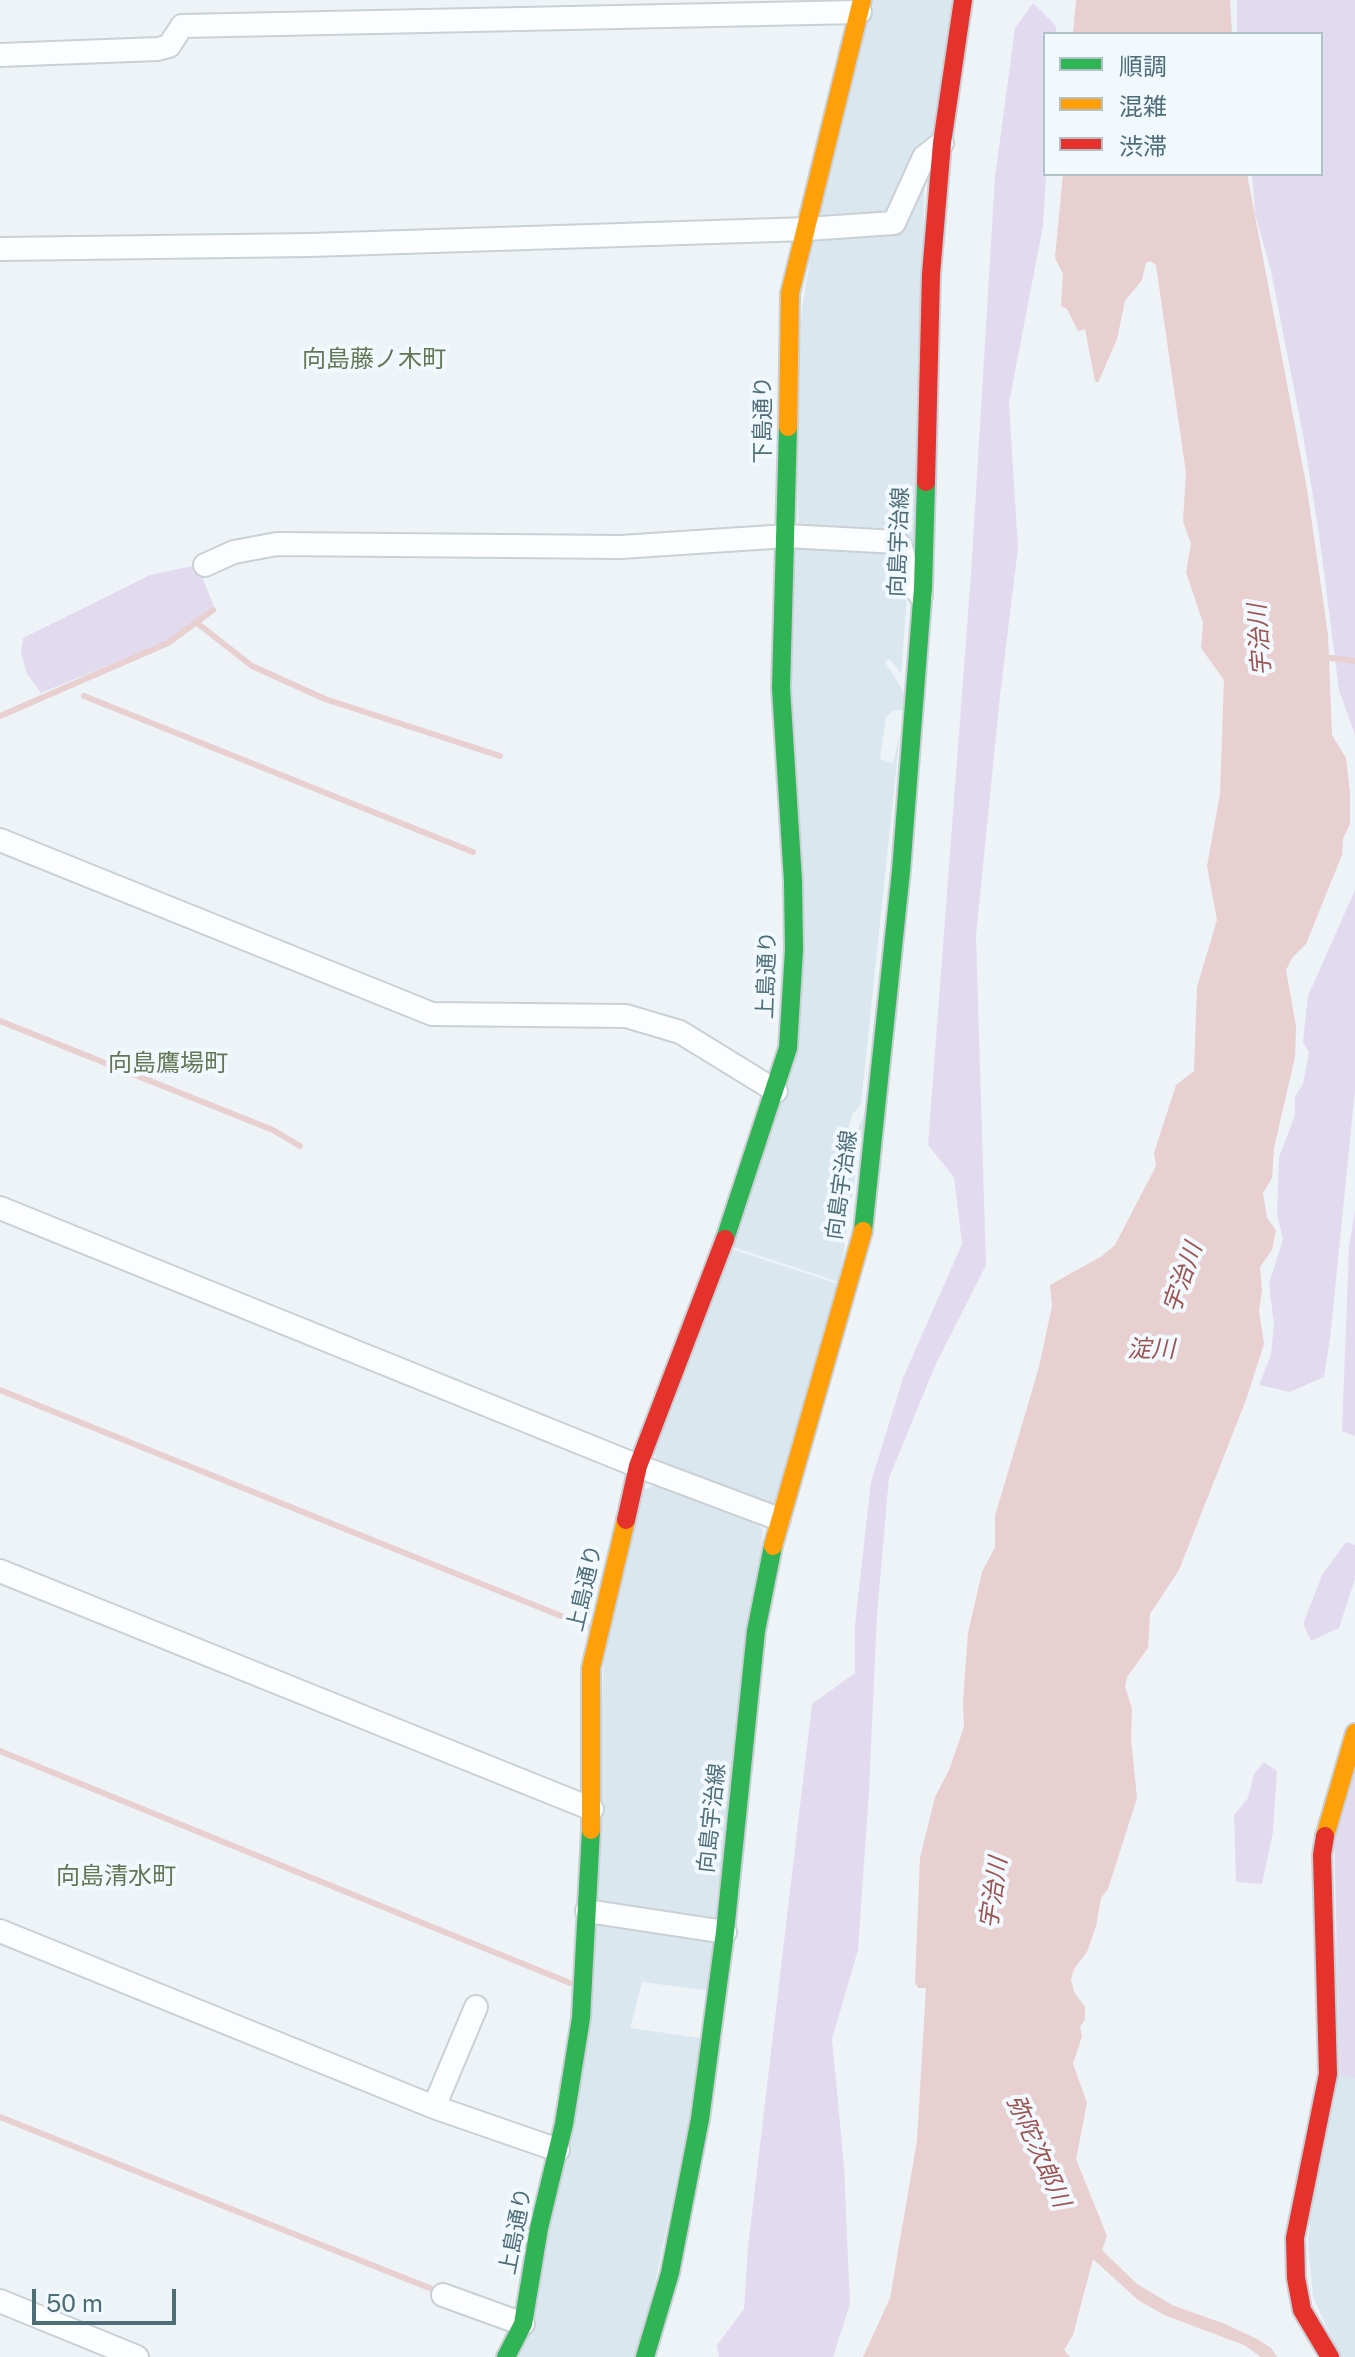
<!DOCTYPE html>
<meta charset="utf-8">
<style>
body{margin:0}
#map{position:relative;width:1355px;height:2357px;overflow:hidden;background:#eef3f8;font-family:"Public Sans","Noto Sans JP",sans-serif}
canvas{display:block}
.legend{position:absolute;left:1043px;top:32px;width:280px;height:144px;box-sizing:border-box;background:#f1f8fe;border:2px solid #b0c1c8;margin:0;padding:10px 14px;list-style:none;font-size:24px;color:#4e6e77}
.legend li{display:flex;align-items:center;gap:16px;height:40px}
.legend b{width:40px;border:2px solid #b0c1c8}
.scale{position:absolute;left:32px;top:2289px;width:144px;height:36px;box-sizing:border-box;border:4px solid #4e6e77;border-top:0;padding-left:10px;font-size:24px;line-height:28px;white-space:nowrap;color:#4e6e77;-webkit-text-stroke:6px #f1f8fe;paint-order:stroke}
</style>
<div id="map">
<canvas width="1355" height="2357"></canvas>
<ul class="legend">
<li><b style="height:10px;background:#30b455"></b>順調</li>
<li><b style="height:10px;background:#ff9f0a"></b>混雑</li>
<li><b style="height:10px;background:#e5322d"></b>渋滞</li>
</ul>
<div class="scale">50 m</div>
</div>
<script>
const context = document.querySelector('canvas').getContext('2d');
context.lineJoin = 'round';
function paint(path, color) {
  context.fillStyle = color;
  context.fill(path, 'evenodd');
}
function poly(rows) {
  const path = new Path2D();
  for (const r of rows) {
    path.moveTo(r[0], r[1]);
    for (let i = 2; i < r.length; i += 2) path.lineTo(r[i], r[i + 1]);
  }
  return path;
}
function trace(path, color, width, dash) {
  context.strokeStyle = color;
  context.lineWidth = width;
  context.lineCap = dash ? 'butt' : 'round';
  context.setLineDash(dash || []);
  context.stroke(path);
}
function label(font, color, halo, rows, align = 'center') {
  context.font = font + ' "Public Sans","Noto Sans JP",sans-serif';
  context.lineWidth = 8;
  context.setLineDash([]);
  context.textBaseline = 'middle';
  context.strokeStyle = halo;
  context.fillStyle = color;
  for (const [text, x, y, turn = 0] of rows) {
    context.save();
    context.translate(x, y);
    context.rotate((+turn || 0) * Math.PI / 180);
    context.textAlign = isNaN(turn) ? turn : align;
    if (halo) context.strokeText(text, 0, 0);
    context.fillText(text, 0, 0);
    context.restore();
  }
}
paint(poly([
 [868,0,957,0,937,143,892,220,816,224],
 [925,162,915,580,905,547,798,533,796,348,814,232,895,225],
 [796,542,887,545,908,584,901,674,890,659,885,662,907,697,907,709,893,711,886,717,880,759,893,763,900,733,861,1104,852,1115,846,1137,853,1139,865,1113,839,1282,730,1246,778,1103],
 [729,1248,838,1284,773,1507,661,1465,651,1449],
 [656,1485,756,1523,763,1530,717,1926,594,1908,604,1651,641,1490],
 [1355,1748,1355,2357,1340,2357,1313,2297,1308,2242],
 [593,1916,716,1936,711,1991,642,1982,630,2028,707,2039,639,2357,514,2357]
]), '#dbe7ef');
paint(poly([
 [1237,0,1355,0,1355,735,1339,690,1319,534,1303,435,1271,271,1255,214,1252,174,1321,174,1321,34,1237,34],
 [1033,3,1056,26,1056,34,1045,34,1046,174,1043,226,1009,403,1018,548,1000,696,976,935,986,1265,935,1366,889,1478,877,1614,869,1791,858,1950,832,2039,844,2166,850,2304,833,2357,719,2357,717,2345,744,2309,748,2247,812,1704,855,1673,855,1624,871,1482,903,1378,962,1244,954,1177,928,1145,971,574,995,177,1015,28],
 [197,565,214,606,178,633,159,645,41,693,27,674,21,652,23,638,150,575],
 [1355,890,1355,1090,1330,1339,1324,1377,1290,1392,1259,1385,1271,1355,1274,1325,1269,1284,1283,1239,1277,1214,1279,1157,1295,1115,1295,1096,1303,1084,1309,1053,1303,1042,1308,996],
 [1355,1210,1355,1436,1342,1431,1349,1247],
 [1346,1542,1355,1545,1355,1579,1339,1628,1311,1641,1303,1624,1322,1575],
 [1355,1761,1355,2079,1340,2075,1334,1833],
 [1264,1762,1277,1771,1273,1832,1262,1884,1236,1882,1234,1815,1248,1798,1254,1774]
]), '#e2dbf0');
paint(poly([
 [1076,0,1230,0,1232,34,1073,34],
 [1063,174,1247,174,1307,489,1328,635,1332,735,1346,758,1350,793,1350,824,1343,839,1342,855,1306,944,1292,958,1286,970,1296,1026,1295,1057,1274,1148,1272,1178,1263,1193,1267,1218,1276,1230,1272,1250,1260,1267,1262,1290,1259,1311,1264,1344,1246,1400,1179,1570,1150,1614,1148,1648,1127,1677,1125,1686,1132,1709,1131,1739,1137,1798,1108,1889,1101,1898,1096,1926,1087,1952,1074,1969,1071,1979,1074,1992,1085,2007,1085,2019,1080,2027,1082,2036,1073,2064,1087,2103,1076,2159,1107,2236,1102,2250,1137,2284,1172,2305,1225,2324,1257,2339,1271,2348,1277,2357,1261,2357,1244,2345,1164,2315,1138,2300,1093,2259,1073,2335,1064,2350,1070,2357,863,2357,890,2298,917,2141,926,1988,918,1988,915,1982,920,1858,935,1797,949,1770,964,1727,963,1702,968,1633,982,1572,995,1547,995,1516,1039,1367,1052,1306,1050,1285,1102,1256,1115,1245,1156,1166,1154,1153,1176,1085,1194,1071,1197,987,1217,920,1207,866,1220,794,1224,680,1201,648,1203,623,1186,572,1191,544,1183,521,1186,473,1156,265,1150,261,1146,263,1142,280,1125,301,1117,339,1098,383,1095,381,1085,329,1078,331,1067,309,1061,306,1063,274,1055,258]
]), '#e8cfd0');
trace(poly([
 [197,623,252,666,325,699,500,756],
 [1323,657,1355,661],
 [84,696,473,852],
 [0,716,168,643,213,610],
 [0,1021,273,1130,300,1146],
 [0,1390,591,1628],
 [0,1751,570,1983],
 [0,2117,437,2291]
]), '#e8cfd0', 6);
const street = poly([
 [0,55,158,49,169,46,182,26,860,12],
 [0,249,310,245,807,229,894,223,924,157,942,143],
 [205,565,234,552,277,544,621,547,787,536,897,542,901,547,909,578,921,596],
 [0,840,432,1014,626,1016,680,1032,776,1091],
 [0,1208,638,1466,779,1519],
 [0,1571,592,1809],
 [587,1911,725,1932],
 [0,1931,434,2107,558,2150],
 [434,2107,476,2007],
 [443,2295,523,2324],
 [0,2301,137,2357]
]);
const fast = poly([
 [863,1231,901,871,923,588,926,482],
 [725,1239,788,1048,794,950,793,881,781,688,788,427],
 [506,2357,523,2324,539,2228,564,2124,581,2018,591,1830],
 [645,2357,670,2273,700,2119,725,1932,756,1631,773,1546]
]);
const slow = poly([
 [788,427,790,293,862,0],
 [773,1546,863,1231],
 [591,1830,591,1668,626,1520],
 [1325,1836,1355,1733]
]);
const jam = poly([
 [926,482,931,274,942,143,963,0],
 [626,1520,638,1466,725,1239],
 [1325,1836,1322,1855,1328,2074,1295,2238,1296,2278,1302,2310,1330,2357]
]);
trace(street, '#c9d1d5', 26);
trace(fast, '#c9d0d5', 22);
trace(slow, '#c9d0d5', 22);
trace(jam, '#c9d0d5', 22);
trace(street, '#fcfdfe', 22);
trace(fast, '#30b455', 18);
trace(slow, '#ff9f0a', 18);
trace(jam, '#e5322d', 18);
label('22px', '#4e6e77', '#f1f8fe', [
 ["下島通り",763,420,-90],
 ["向島宇治線",899,542,-88],
 ["上島通り",767,975,-88],
 ["向島宇治線",842,1185,-82],
 ["上島通り",585,1588,-77],
 ["向島宇治線",712,1818,-84],
 ["上島通り",516,2231,-79]
]);
label('24px', '#647754', '#f1f8fe', [
 ["向島藤ノ木町",374,360],
 ["向島鷹場町",168,1064],
 ["向島清水町",116,1877]
]);
label('italic 24px', '#9e5451', '#f1f8fe', [
 ["宇治川",1260,640,-94],
 ["宇治川",1183,1278,-71],
 ["淀川",1151,1350],
 ["宇治川",994,1893,-82],
 ["弥陀次郎川",1038,2151,66]
]);
</script>
